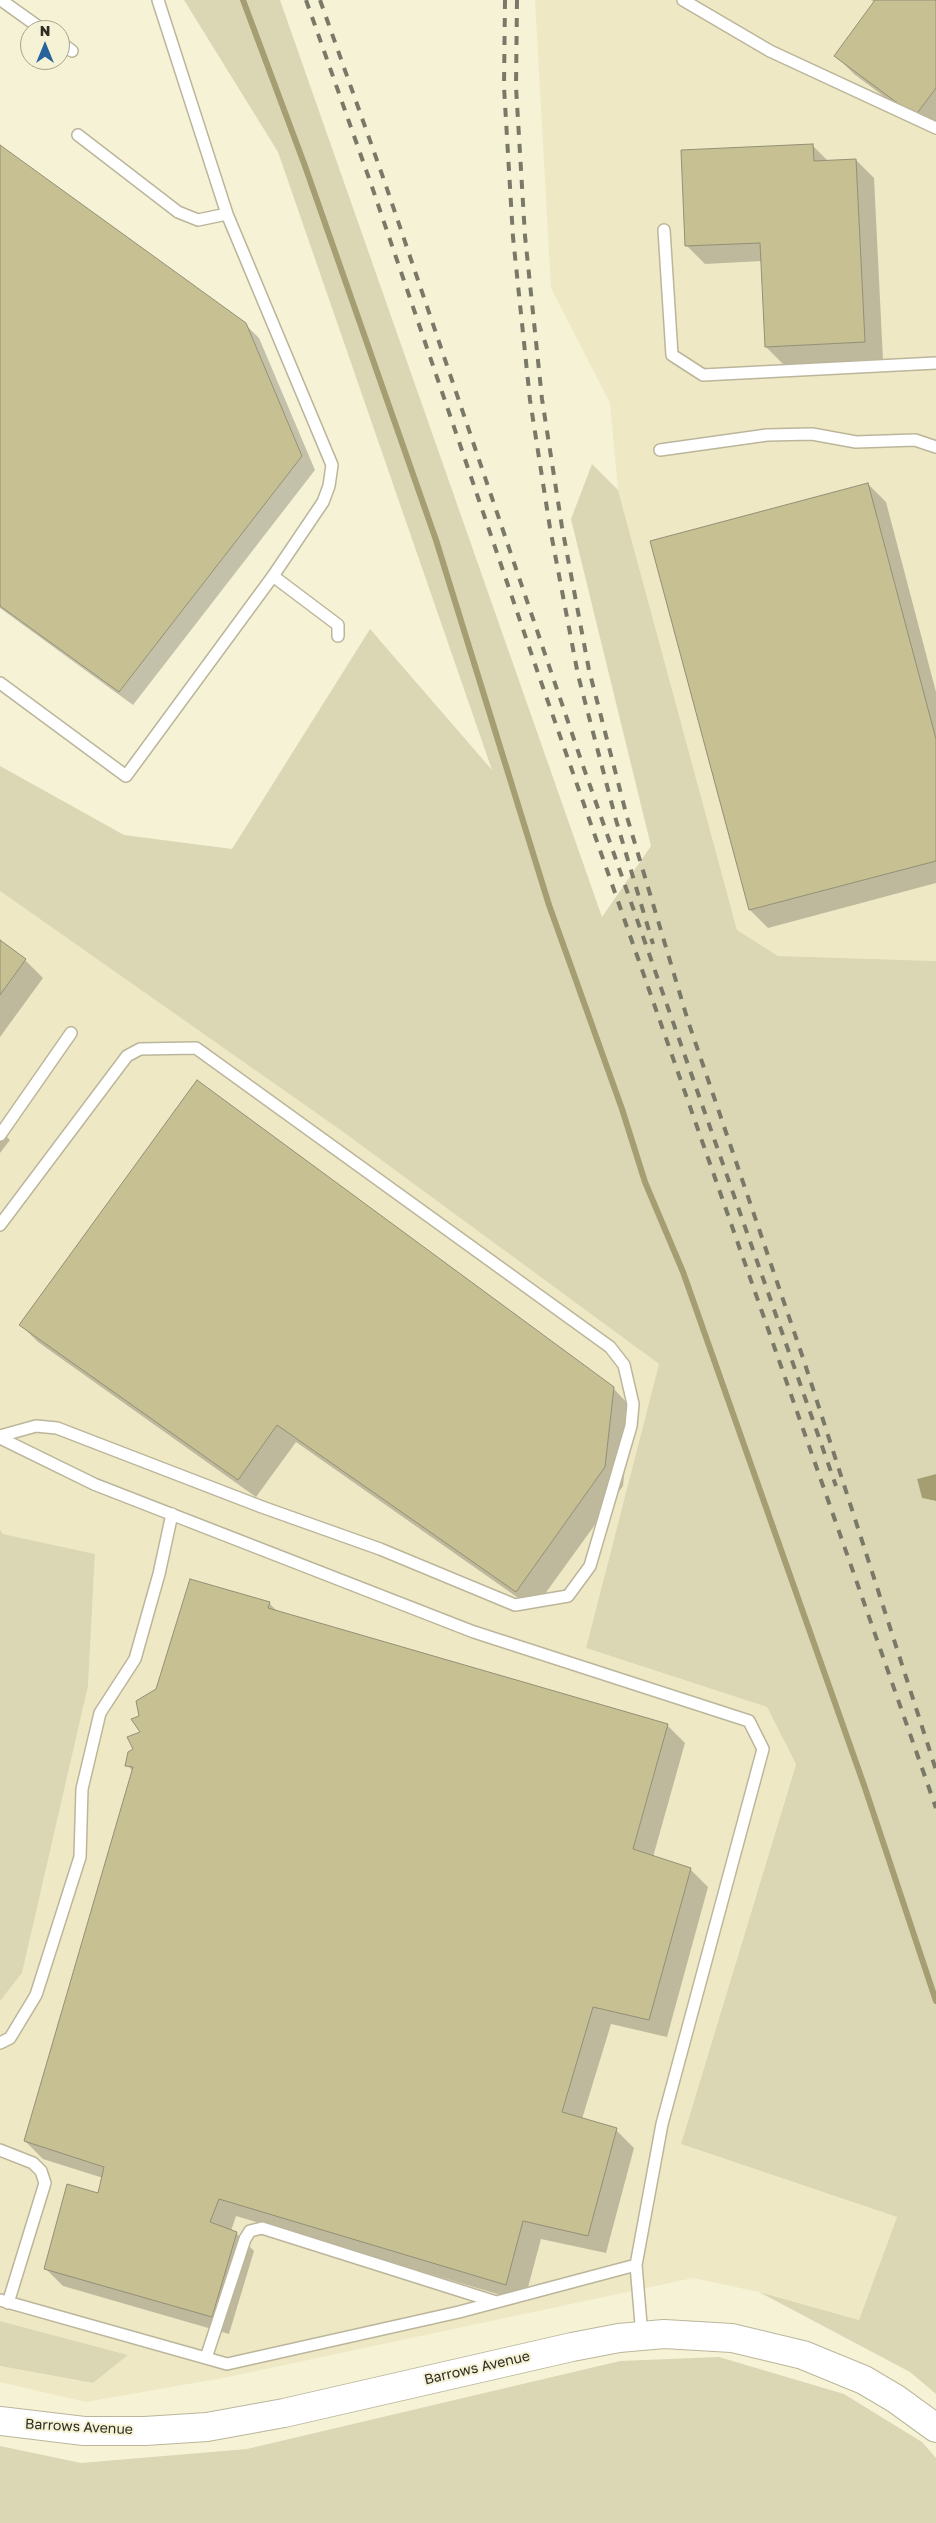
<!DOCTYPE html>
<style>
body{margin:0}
#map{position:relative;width:936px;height:2523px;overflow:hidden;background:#f6f2d6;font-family:"Golos Text",sans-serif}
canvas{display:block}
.north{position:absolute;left:20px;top:20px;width:50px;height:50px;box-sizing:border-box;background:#f6f2d6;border:1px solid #a6a38e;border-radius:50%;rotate:0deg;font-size:14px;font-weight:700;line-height:20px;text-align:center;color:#2f2d23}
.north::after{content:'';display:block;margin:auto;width:18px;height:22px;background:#29639b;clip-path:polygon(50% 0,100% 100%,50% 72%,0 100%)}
</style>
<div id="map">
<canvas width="936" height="2523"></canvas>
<div class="north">N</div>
</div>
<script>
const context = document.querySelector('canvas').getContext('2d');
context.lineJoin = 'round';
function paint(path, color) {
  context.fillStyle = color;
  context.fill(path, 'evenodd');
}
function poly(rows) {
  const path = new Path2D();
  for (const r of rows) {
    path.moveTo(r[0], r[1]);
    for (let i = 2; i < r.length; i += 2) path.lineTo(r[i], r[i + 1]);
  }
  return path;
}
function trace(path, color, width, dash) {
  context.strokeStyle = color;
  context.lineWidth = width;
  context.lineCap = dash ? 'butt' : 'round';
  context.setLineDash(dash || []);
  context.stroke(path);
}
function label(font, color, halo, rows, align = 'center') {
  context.font = font + ' "Golos Text",sans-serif';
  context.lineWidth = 4;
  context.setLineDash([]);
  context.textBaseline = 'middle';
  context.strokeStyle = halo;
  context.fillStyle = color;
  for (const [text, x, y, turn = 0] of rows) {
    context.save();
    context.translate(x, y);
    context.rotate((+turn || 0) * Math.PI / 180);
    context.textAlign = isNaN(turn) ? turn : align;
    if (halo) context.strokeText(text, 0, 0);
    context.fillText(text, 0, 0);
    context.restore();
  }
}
paint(poly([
 [535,0,936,0,936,961,777,956,737,930,618,490,610,403,551,288],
 [0,891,339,1129,659,1364,586,1648,767,1707,796,1763,681,2144,897,2217,859,2320,759,2292,693,2278,228,2377,86,2402,0,2382,0,2366,92,2383,128,2355,0,2321,0,2001,22,1973,88,1686,95,1554,3,1534,0,1530]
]), '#eee8c4');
paint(poly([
 [184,0,280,0,602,917,651,846,571,519,592,464,618,490,737,930,778,956,936,961,936,1474,917,1479,922,1498,936,1501,936,2394,910,2372,759,2292,859,2320,897,2217,681,2144,796,1764,767,1707,586,1648,659,1364,339,1129,0,891,0,766,124,835,232,849,370,629,492,770,278,152],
 [0,1530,3,1534,95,1554,88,1686,22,1973,0,2001],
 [0,2321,128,2355,93,2383,0,2366],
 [719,2357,844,2394,922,2442,936,2458,936,2523,0,2523,0,2446,81,2463,247,2449,620,2361]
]), '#dbd6b4');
paint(poly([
 [936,1474,936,1501,922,1498,917,1479]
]), '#a59e72');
paint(poly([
 [871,0,936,0,936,130,933,133,854,74,836,56,876,3],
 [812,145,828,161,856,160,874,178,883,360,784,365,766,347,762,261,705,264,687,246],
 [0,146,245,324,259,338,315,470,133,705,0,608],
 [868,484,886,502,936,692,936,883,768,928,750,910],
 [0,942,25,960,43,978,0,1037],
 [0,1130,10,1140,0,1153],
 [20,1324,613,1388,631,1407,623,1486,534,1609,296,1442,256,1497,38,1342],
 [269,1603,279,1613,667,1725,685,1743,653,1857,690,1869,708,1887,667,2037,611,2024,582,2119,616,2130,634,2148,606,2253,541,2239,524,2302,236,2216,231,2231,236,2233,254,2251,229,2334,63,2286,45,2268,99,2195,103,2178,43,2159,25,2141,133,1771,127,1765,142,1733,141,1717,157,1689]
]), '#0003');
trace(poly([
 [243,0,305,166,436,540,549,905,622,1109,645,1182,683,1272,865,1788,936,2001]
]), '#a59e72', 6);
const building = poly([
 [875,0,936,0,936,88,915,116,834,56,875,0],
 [813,144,814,161,856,159,865,342,765,347,760,243,685,246,681,150,813,144],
 [0,145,246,323,302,456,119,692,0,606,0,145],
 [868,483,936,739,936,861,749,910,650,541,868,483],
 [0,940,26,959,0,995,0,940],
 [197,1080,614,1387,605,1467,516,1592,277,1425,238,1480,19,1325,197,1080],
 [190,1579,270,1602,268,1608,668,1724,633,1849,691,1868,649,2020,593,2007,562,2112,617,2128,588,2236,523,2221,506,2285,219,2199,210,2222,237,2232,212,2317,44,2269,67,2184,98,2193,104,2167,24,2141,133,1767,125,1766,128,1752,133,1749,127,1737,140,1732,131,1719,139,1716,136,1701,156,1689,190,1579]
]);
paint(building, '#c7c092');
trace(building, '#949076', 1);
const service = poly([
 [1,0,43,30],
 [683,0,770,51,936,128],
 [60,42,72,51],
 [78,135,178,212,198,220,227,214],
 [664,230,672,355,703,375,936,363],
 [660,450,767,435,812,434,856,442,915,440,936,447],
 [273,576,338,625,338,636],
 [0,683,126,776,273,576,323,502,329,486,332,465,227,214,158,0],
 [0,1135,71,1033],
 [0,1225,127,1056,140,1049,196,1048,610,1347,624,1365,633,1404,631,1426,590,1566,568,1596,515,1605,380,1549,262,1507,57,1428,36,1426,0,1436],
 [0,1438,94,1484,474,1632,749,1721,763,1749,662,2124,636,2265,642,2336],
 [0,2043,10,2038,36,1995,80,1857,82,1789,100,1713,135,1659,159,1574,172,1514],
 [0,2150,33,2163,41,2171,45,2183,8,2303],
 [0,2300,227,2364,459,2312,636,2265],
 [206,2358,245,2239,250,2231,262,2228,496,2302]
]);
const tertiary = poly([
 [0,2421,84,2431,145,2431,207,2427,284,2413,572,2347,619,2338,664,2334,732,2338,803,2355,864,2380,896,2399,936,2428]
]);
trace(service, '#bbb69b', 14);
trace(tertiary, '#bbb69b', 30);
trace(service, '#fff', 11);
trace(tertiary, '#fff', 28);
trace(poly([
 [306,0,371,184,540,679,936,1808],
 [320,0,384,180,581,760,836,1486],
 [505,0,504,87,513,237,530,400,550,528,578,675,616,820,653,944],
 [517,0,516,87,525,236,542,399,562,527,589,670,627,817,688,1021,804,1361,936,1770]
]), '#7a7867', 4, [9, 9]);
label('14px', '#2f2d23', '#f6f2d6', [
 ["Barrows Avenue",477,2368,-13],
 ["Barrows Avenue",79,2427,3]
]);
</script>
